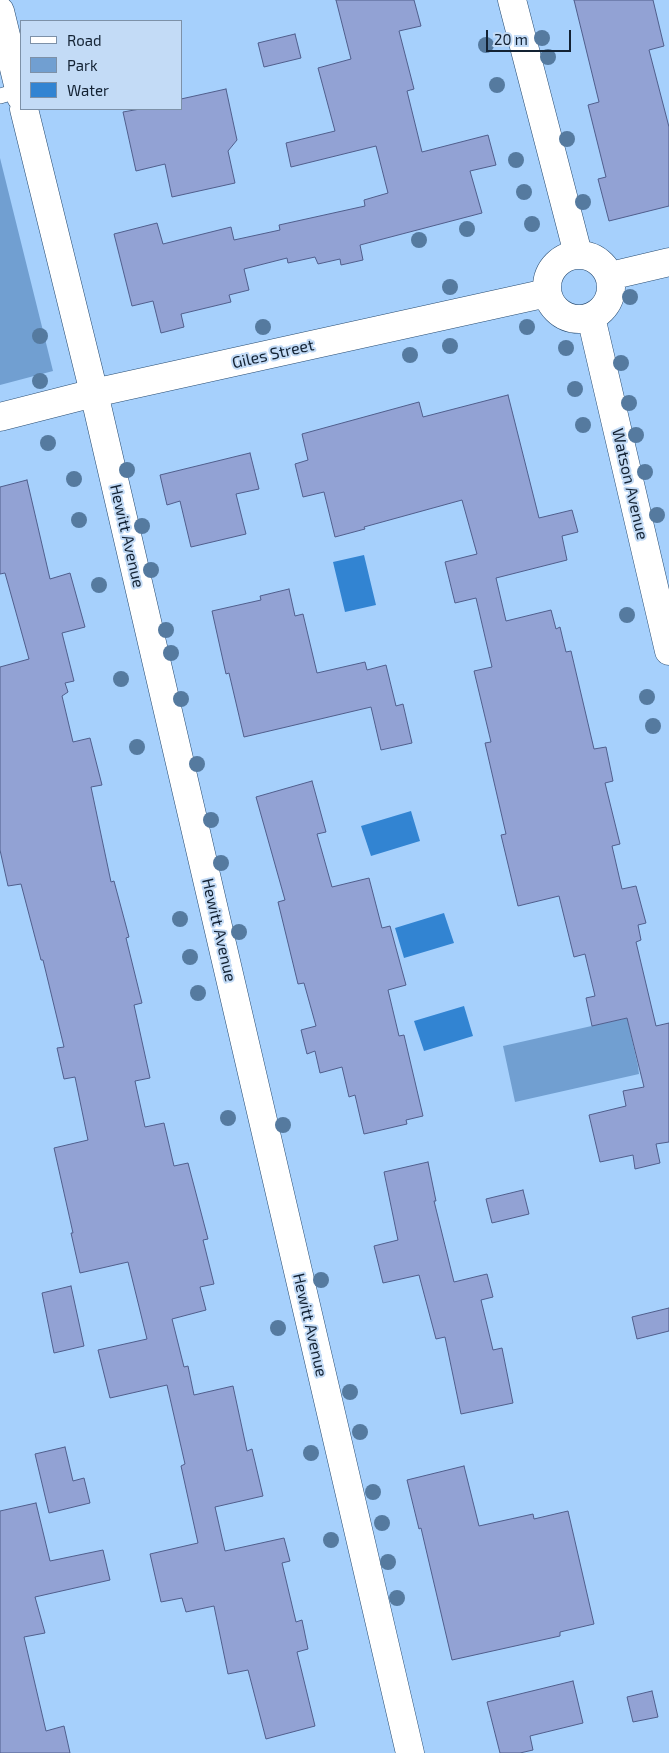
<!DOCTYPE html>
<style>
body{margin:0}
#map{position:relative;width:669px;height:1753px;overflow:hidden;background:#a6d0fc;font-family:"Exo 2",sans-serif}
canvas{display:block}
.legend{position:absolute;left:20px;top:20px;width:162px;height:90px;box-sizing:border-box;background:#c3dbf6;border:1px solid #7d91a8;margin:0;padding:6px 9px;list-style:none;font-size:15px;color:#132233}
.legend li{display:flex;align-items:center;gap:10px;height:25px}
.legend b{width:25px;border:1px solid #7d91a8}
.scale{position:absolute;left:486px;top:30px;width:85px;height:22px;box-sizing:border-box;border:2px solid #132233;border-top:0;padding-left:6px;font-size:15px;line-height:18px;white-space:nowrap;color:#132233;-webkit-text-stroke:4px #c3dbf6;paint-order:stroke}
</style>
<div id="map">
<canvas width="669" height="1753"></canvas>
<ul class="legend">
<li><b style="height:6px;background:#fff"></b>Road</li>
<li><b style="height:14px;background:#719fd1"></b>Park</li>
<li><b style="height:14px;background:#3284d2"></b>Water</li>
</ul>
<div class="scale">20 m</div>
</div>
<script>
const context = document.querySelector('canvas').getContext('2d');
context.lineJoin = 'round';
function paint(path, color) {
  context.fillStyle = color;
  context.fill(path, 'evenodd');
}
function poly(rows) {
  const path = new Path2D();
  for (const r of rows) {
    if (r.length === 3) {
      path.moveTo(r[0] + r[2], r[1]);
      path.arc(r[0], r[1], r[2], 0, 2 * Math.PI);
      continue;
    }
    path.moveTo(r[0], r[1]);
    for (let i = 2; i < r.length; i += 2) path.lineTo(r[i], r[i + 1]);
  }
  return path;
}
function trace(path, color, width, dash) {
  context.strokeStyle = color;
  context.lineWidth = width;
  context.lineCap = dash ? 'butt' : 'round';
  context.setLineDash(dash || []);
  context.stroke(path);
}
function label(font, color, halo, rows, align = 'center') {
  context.font = font + ' "Exo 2",sans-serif';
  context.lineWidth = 4;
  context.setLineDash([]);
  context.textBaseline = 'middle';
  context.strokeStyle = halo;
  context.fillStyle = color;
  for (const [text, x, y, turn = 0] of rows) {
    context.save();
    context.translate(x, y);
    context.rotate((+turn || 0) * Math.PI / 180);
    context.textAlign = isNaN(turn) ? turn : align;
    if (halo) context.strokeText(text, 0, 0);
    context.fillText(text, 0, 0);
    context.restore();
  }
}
paint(poly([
 [0,158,53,371,0,385],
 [627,1018,638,1066,639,1074,515,1102,503,1046]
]), '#719fd1');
paint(poly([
 [364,555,376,605,345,612,333,562],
 [411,811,420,841,371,856,361,826],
 [444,913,454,943,404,958,395,928],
 [464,1006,473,1036,424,1051,414,1021]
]), '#3284d2');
const building = poly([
 [336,0,414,0,421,26,399,31,414,89,407,91,422,152,488,135,496,165,470,171,482,213,360,245,363,260,341,265,340,259,318,264,315,257,288,263,287,258,244,269,249,290,229,295,231,302,181,314,184,327,161,333,153,301,132,306,114,234,157,223,163,244,231,227,234,240,280,230,279,225,365,206,364,200,388,193,376,146,291,167,286,143,335,131,318,68,351,59,336,0],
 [574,0,653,0,664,46,649,50,669,127,669,206,609,221,598,179,606,177,588,105,599,102,574,0],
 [295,34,301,58,264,67,258,43,295,34],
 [226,89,237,140,228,151,235,183,172,197,165,164,136,171,123,112,140,109,181,109,181,99,226,89],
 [508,395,539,518,572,510,578,532,562,536,567,560,496,578,506,621,551,610,556,629,560,627,566,652,571,651,594,749,606,747,613,781,605,783,620,844,612,846,622,889,636,886,646,923,638,925,641,940,636,942,656,1026,669,1023,669,1142,656,1144,660,1163,635,1169,633,1155,600,1162,589,1115,626,1106,623,1091,644,1087,627,1018,592,1026,586,998,595,996,585,954,574,957,559,896,518,906,501,835,506,834,485,743,491,742,474,671,492,667,476,598,455,603,445,562,477,554,462,500,364,527,365,529,335,537,324,492,303,497,295,464,308,460,302,434,419,402,423,417,508,395],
 [250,453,259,489,236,494,246,534,191,547,180,501,167,505,160,475,250,453],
 [27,480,50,579,70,573,85,627,62,633,74,681,65,683,68,692,62,696,73,742,90,738,102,785,91,787,111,882,114,881,129,937,126,938,142,1003,134,1005,150,1078,135,1081,145,1127,164,1123,174,1166,188,1163,208,1239,203,1240,214,1284,200,1287,206,1310,172,1319,184,1367,188,1366,194,1395,233,1386,247,1451,252,1449,263,1496,215,1507,225,1551,284,1538,290,1561,282,1563,296,1622,302,1620,308,1649,297,1652,315,1726,266,1739,248,1670,228,1674,214,1606,186,1612,182,1598,161,1602,150,1554,198,1543,181,1466,185,1464,167,1385,110,1398,98,1350,147,1339,128,1262,80,1273,71,1233,73,1233,54,1148,88,1140,75,1077,64,1079,57,1048,64,1047,43,960,41,960,21,884,8,886,0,850,0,667,29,659,5,573,0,574,0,487,27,480],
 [289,589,295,616,303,614,317,673,365,662,367,670,386,665,396,706,403,704,412,743,381,750,371,707,244,737,229,673,226,674,212,611,261,600,260,596,289,589],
 [312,781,326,832,317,834,332,887,369,878,382,928,390,926,406,985,388,990,399,1036,404,1035,423,1116,406,1120,407,1124,364,1134,355,1095,349,1097,342,1067,320,1073,315,1051,307,1054,301,1030,316,1026,304,983,298,984,278,902,285,900,256,797,312,781],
 [428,1162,436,1201,434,1201,454,1282,487,1274,493,1297,481,1300,493,1350,502,1348,513,1403,461,1414,445,1337,436,1339,419,1275,383,1283,374,1246,398,1240,384,1172,428,1162],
 [523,1190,529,1214,492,1223,486,1199,523,1190],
 [71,1286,84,1346,54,1353,42,1293,71,1286],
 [669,1308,669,1331,637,1339,632,1317,669,1308],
 [65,1447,73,1481,84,1478,90,1503,49,1513,35,1454,65,1447],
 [464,1466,479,1526,533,1514,534,1519,568,1511,594,1624,560,1632,560,1636,452,1660,421,1528,419,1529,407,1480,464,1466],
 [36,1503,50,1561,103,1550,110,1580,35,1597,45,1633,24,1637,46,1731,64,1726,70,1753,0,1753,0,1511,36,1503],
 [573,1681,583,1723,530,1736,533,1750,520,1753,500,1753,487,1702,573,1681],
 [652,1691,658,1717,633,1722,627,1697,652,1691]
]);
paint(building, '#92a2d4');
trace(building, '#505e8c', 1);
const service = poly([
 [0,96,20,90]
]);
const minor = poly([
 [512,0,578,254],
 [0,11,21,97],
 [24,109,94,393,410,1753],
 [579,287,32],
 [610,276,669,262],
 [591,317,669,651],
 [0,417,94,393,547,293]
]);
trace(service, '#284c72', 16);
trace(minor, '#284c72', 29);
trace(service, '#fff', 15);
trace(minor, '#fff', 28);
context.fillStyle = '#557a9f';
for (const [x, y] of [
 [542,38],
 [486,45],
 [548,57],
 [497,85],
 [567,139],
 [516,160],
 [524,192],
 [583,202],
 [532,224],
 [467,229],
 [419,240],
 [450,287],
 [630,297],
 [263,327],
 [527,327],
 [40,336],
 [450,346],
 [566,348],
 [410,355],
 [621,363],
 [40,381],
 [575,389],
 [629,403],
 [583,425],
 [636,435],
 [48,443],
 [127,470],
 [645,472],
 [74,479],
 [657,515],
 [79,520],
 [142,526],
 [151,570],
 [99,585],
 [627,615],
 [166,630],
 [171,653],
 [121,679],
 [647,697],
 [181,699],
 [653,726],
 [137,747],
 [197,764],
 [211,820],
 [221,863],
 [180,919],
 [239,932],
 [190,957],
 [198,993],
 [228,1118],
 [283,1125],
 [321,1280],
 [278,1328],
 [350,1392],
 [360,1432],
 [311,1453],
 [373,1492],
 [382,1523],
 [331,1540],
 [388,1562],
 [397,1598]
]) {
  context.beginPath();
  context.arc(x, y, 8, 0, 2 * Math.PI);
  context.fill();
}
label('16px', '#132233', '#c3dbf6', [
 ["Giles Street",273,354,-13],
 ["Watson Avenue",630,484,77],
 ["Hewitt Avenue",127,536,77],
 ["Hewitt Avenue",219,930,77],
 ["Hewitt Avenue",310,1325,77]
]);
</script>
